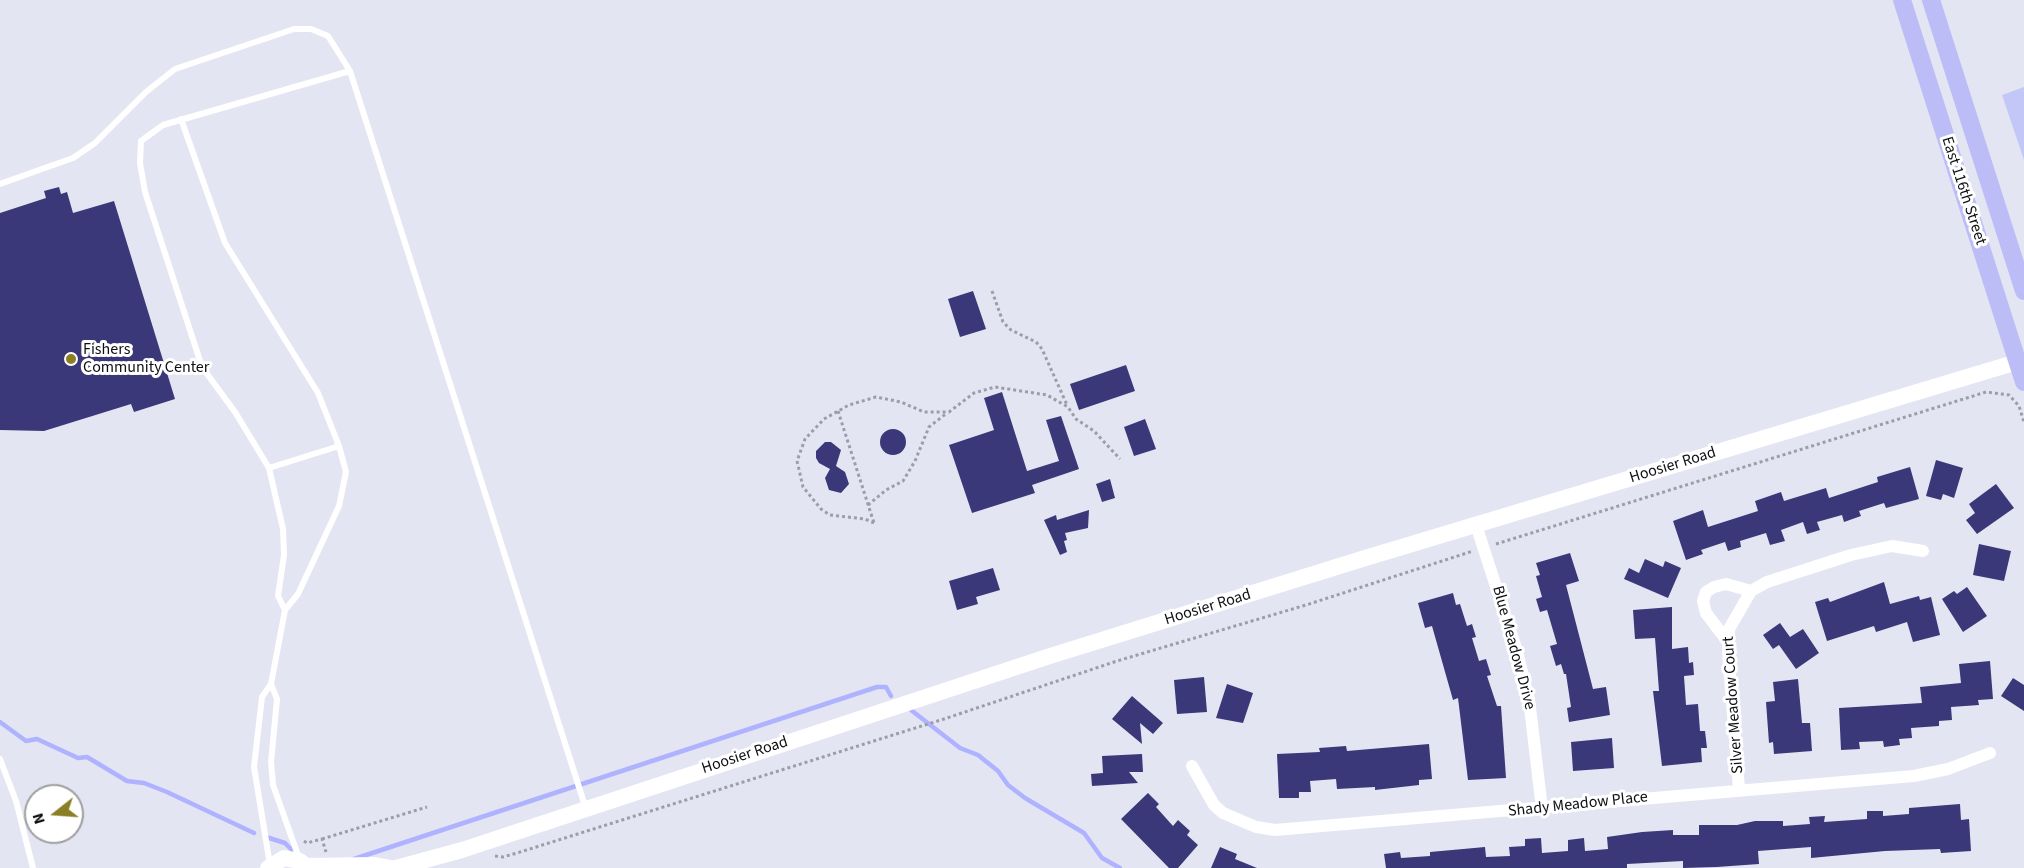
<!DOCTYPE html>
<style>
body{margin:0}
#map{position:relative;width:2024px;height:868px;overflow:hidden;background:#e4e5f2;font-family:"Source Sans 3",sans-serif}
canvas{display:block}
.north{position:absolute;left:24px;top:784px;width:60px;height:60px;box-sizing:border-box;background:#fff;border:2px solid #9f9fa1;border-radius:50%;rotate:253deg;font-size:16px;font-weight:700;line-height:24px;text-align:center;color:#0e0f13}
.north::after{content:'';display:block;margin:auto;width:21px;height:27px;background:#8a7f25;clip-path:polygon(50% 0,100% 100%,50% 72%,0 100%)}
</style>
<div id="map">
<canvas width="2024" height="868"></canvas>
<div class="north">N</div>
</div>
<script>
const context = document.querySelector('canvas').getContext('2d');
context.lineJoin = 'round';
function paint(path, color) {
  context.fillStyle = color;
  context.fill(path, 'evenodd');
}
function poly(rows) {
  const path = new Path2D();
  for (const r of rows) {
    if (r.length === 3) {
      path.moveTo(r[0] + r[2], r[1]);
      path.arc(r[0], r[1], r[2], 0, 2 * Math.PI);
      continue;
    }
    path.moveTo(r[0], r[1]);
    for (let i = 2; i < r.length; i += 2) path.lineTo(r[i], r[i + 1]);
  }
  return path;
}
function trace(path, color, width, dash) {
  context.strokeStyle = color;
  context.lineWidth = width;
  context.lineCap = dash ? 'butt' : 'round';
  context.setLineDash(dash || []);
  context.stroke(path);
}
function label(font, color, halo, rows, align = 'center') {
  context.font = font + ' "Source Sans 3",sans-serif';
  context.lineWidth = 6;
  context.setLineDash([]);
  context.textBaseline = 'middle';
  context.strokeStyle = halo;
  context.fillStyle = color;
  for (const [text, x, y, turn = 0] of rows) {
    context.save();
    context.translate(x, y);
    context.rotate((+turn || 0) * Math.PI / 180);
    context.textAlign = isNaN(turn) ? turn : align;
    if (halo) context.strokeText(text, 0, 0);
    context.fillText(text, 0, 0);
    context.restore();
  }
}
paint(poly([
 [2024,87,2024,160,2002,95]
]), '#c3c7f8');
trace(poly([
 [911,710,960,748,978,755,998,771,1008,785,1025,798,1084,833,1102,858,1120,868],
 [0,722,26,741,37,739,78,758,87,757,127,781,144,783,167,792,254,833],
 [266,837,285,843,296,854],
 [354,859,877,687,886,687,891,696]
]), '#afb2fe', 4.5);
paint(poly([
 [59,187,61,194,67,192,73,213,114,201,175,399,134,412,131,404,44,431,0,430,0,213,46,198,44,191],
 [973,291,986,329,960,337,948,299],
 [1126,365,1135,391,1079,410,1070,384],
 [1002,392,1027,471,1059,461,1046,420,1061,416,1079,469,1032,485,1035,493,972,513,949,445,994,430,984,398],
 [1145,419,1156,449,1134,456,1124,427],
 [893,442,13],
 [825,442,831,442,841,450,836,466,845,472,849,484,841,493,829,490,825,478,830,469,819,463,816,458,816,451],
 [1936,460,1963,468,1954,498,1943,494,1941,500,1926,496],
 [1910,467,1919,499,1886,508,1884,503,1859,511,1861,516,1844,522,1842,515,1817,522,1820,530,1807,534,1803,522,1781,530,1785,541,1770,545,1766,533,1740,541,1741,547,1728,551,1725,542,1701,550,1703,554,1686,560,1673,521,1703,510,1708,527,1758,511,1755,501,1781,492,1784,501,1826,488,1829,498,1878,482,1877,477],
 [1110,479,1115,498,1102,502,1096,484],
 [1996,484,2014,508,1977,534,1966,520,1975,513,1969,504],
 [1089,510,1088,528,1065,533,1067,540,1064,541,1067,552,1060,555,1044,520,1056,515,1057,520],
 [1979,544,2011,551,2004,581,1973,575],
 [1570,553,1579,581,1566,585,1593,689,1606,687,1610,715,1569,722,1567,708,1571,707,1566,674,1564,674,1561,664,1556,666,1550,646,1557,644,1547,610,1540,612,1536,599,1542,597,1536,576,1540,575,1536,563],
 [1645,559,1663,567,1665,561,1681,568,1668,598,1624,579,1629,568,1639,573],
 [993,568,1000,590,976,597,978,604,957,610,949,581],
 [1884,582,1890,604,1919,596,1920,600,1931,597,1940,635,1913,642,1907,622,1876,632,1874,626,1827,641,1815,602,1828,598,1830,602],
 [1967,587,1987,616,1963,632,1942,599,1954,591,1957,594],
 [1453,593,1456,605,1460,604,1467,626,1472,624,1476,637,1472,638,1479,661,1486,659,1491,675,1487,676,1497,706,1501,706,1506,778,1468,780,1458,698,1453,700,1432,626,1425,628,1418,603],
 [1672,607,1672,649,1688,647,1689,663,1693,662,1694,675,1684,676,1686,705,1698,704,1700,731,1705,731,1707,748,1701,748,1702,762,1662,766,1653,691,1659,691,1655,638,1635,639,1633,610],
 [1780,623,1790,637,1803,629,1819,653,1796,669,1779,645,1773,649,1763,635],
 [1990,661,1993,699,1978,700,1979,705,1951,707,1952,720,1939,721,1939,726,1911,728,1912,738,1899,739,1900,745,1884,747,1883,741,1859,742,1860,749,1841,750,1839,708,1922,703,1920,687,1961,683,1959,664],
 [1204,677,1207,712,1177,714,1174,680],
 [2013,678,2024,685,2024,711,2001,696],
 [1798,679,1802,723,1810,723,1812,751,1774,754,1773,742,1769,743,1766,702,1775,701,1773,682],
 [1227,684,1253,693,1243,723,1216,718],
 [1132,696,1163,723,1153,734,1140,723,1142,744,1112,719],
 [1612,738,1614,768,1573,771,1571,742],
 [1429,744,1432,779,1419,780,1419,785,1375,790,1375,787,1337,789,1336,779,1310,781,1311,792,1299,792,1299,798,1279,798,1277,754,1320,752,1319,748,1346,746,1347,751],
 [1142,754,1143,772,1129,772,1138,783,1092,786,1091,774,1103,773,1102,756],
 [1148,793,1159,804,1156,807,1173,826,1178,820,1190,831,1187,835,1198,845,1178,868,1169,868,1121,819],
 [1960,804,1961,820,1969,819,1971,851,1941,853,1940,849,1885,851,1811,858,1811,847,1758,851,1759,864,1717,867,1683,868,1683,861,1627,864,1627,868,1386,868,1384,854,1400,852,1401,858,1430,856,1430,852,1485,847,1486,857,1510,856,1509,847,1525,846,1525,839,1541,838,1542,853,1568,851,1568,840,1584,838,1585,851,1608,849,1607,837,1642,832,1673,830,1673,835,1699,835,1699,825,1737,825,1755,821,1783,821,1783,826,1810,824,1809,817,1825,816,1824,822,1867,819,1867,811,1883,811,1883,816,1909,814,1909,808],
 [1220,847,1237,854,1235,859,1257,868,1211,868]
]), '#3a3878');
trace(poly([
 [992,291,1003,322,1011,330,1036,342,1042,349,1067,405],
 [838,411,874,523],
 [868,505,886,490,903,481,915,461,929,427,947,413],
 [874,523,865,519,830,515,821,509,803,487,797,461,805,439,824,419,849,405,876,397,901,402,924,412,949,412,974,393,995,387,1047,395,1068,407,1076,419,1094,431,1120,459],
 [1496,544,1986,392,2009,395,2019,406,2024,422],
 [322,839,427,807],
 [304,841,307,843,322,839,326,852],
 [495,856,503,857,517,853,944,719,1117,661,1306,605,1473,551]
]), '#9c9da7', 3, [3, 3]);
trace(poly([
 [181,119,225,243,318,393,339,446,346,472,339,506,298,594,285,610],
 [0,184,73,158,95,143,146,92,175,69,294,29,311,29,328,36,350,71],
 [269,468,339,446],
 [271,684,277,699,271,762,273,785,299,858],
 [0,759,16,801,33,868],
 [270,865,254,767,262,697,271,684,285,610,278,596,284,555,283,529,269,468,235,412,202,367,145,192,140,163,141,141,163,125,350,71,586,809]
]), '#fff', 6);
trace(poly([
 [1476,525,1516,648,1529,699,1542,809],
 [1728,642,1706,613,1703,601,1706,592,1714,587,1726,584,1751,591],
 [1192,766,1214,805,1223,813,1256,827,1275,830,1914,776,1948,769,1990,753],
 [1739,789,1728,652,1729,629,1751,591,1767,582,1851,555,1892,546,1923,551]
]), '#fff', 12);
trace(poly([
 [307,866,375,865,391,868],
 [268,868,284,858,300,861,308,868],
 [396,868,462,850,1050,656,1362,559,2024,360]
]), '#fff', 16);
trace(poly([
 [1902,0,2024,382],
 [1931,0,2024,291]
]), '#bcbdf6', 18);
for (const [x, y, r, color] of [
 [71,359,6,"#8a7f25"]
]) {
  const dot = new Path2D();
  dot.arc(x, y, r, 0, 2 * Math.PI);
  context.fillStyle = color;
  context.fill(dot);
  trace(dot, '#fff', 2);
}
label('16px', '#0e0f13', '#fff', [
 ["East 116th Street",1963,191,72],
 ["Hoosier Road",1673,466,-17],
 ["Hoosier Road",1208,608,-17],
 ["Blue Meadow Drive",1513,648,75],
 ["Silver Meadow Court",1734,705,-94],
 ["Hoosier Road",745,756,-18],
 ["Shady Meadow Place",1578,805,-6]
]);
label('16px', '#0e0f13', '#fff', [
 ["Fishers",83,350],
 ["Community Center",83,368]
], 'left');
</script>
